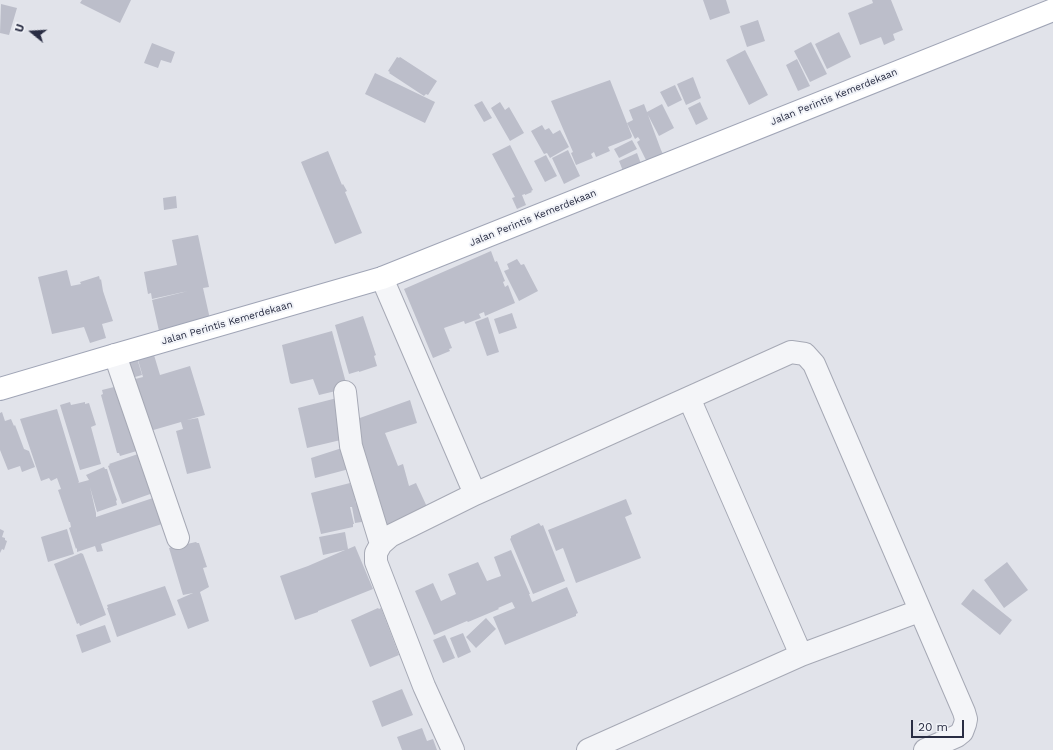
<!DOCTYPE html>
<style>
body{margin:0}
#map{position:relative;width:1053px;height:750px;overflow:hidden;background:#e1e3ea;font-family:"Work Sans",sans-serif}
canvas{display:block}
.north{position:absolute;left:12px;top:12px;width:40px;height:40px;-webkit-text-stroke:3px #f1f3f8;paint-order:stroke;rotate:288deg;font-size:11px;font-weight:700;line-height:16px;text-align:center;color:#292d43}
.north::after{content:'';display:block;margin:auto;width:14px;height:18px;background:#292d43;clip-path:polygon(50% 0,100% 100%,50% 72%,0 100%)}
.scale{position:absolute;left:911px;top:720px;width:53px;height:18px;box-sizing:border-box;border:2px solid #292d43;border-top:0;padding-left:5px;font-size:12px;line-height:14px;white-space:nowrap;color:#292d43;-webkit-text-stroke:3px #f1f3f8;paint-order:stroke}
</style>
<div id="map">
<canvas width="1053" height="750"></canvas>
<div class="north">U</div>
<div class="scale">20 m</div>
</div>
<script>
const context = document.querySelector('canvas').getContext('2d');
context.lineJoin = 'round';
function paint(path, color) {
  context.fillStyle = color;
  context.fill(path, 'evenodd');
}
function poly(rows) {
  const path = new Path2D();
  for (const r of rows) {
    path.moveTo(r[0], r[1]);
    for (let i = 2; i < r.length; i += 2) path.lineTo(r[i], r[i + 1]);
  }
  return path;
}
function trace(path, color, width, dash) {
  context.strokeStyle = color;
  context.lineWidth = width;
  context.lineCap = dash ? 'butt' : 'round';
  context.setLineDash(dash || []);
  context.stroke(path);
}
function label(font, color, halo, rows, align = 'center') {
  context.font = font + ' "Work Sans",sans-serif';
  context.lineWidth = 4;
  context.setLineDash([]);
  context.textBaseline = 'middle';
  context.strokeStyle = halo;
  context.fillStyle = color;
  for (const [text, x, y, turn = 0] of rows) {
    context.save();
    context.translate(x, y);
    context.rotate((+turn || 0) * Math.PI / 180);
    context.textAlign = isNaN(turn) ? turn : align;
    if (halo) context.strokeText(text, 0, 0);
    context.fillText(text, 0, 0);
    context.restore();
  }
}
paint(poly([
 [82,0,131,0,120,23,80,3],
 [703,0,726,0,730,13,710,20],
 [872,0,891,0,903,30,893,34,895,40,884,45,881,37,860,45,848,13,873,3],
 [1,4,17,8,9,35,0,33],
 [758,20,765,41,747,47,740,26],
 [839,32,851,57,827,69,815,44],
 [811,42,827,74,810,82,794,51],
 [152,43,175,52,171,63,161,60,158,68,144,63],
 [745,50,768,95,749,105,726,60],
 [397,57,399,58,400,57,437,81,428,95,426,94,424,96,389,73,390,72,388,71],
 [797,59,810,86,798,91,786,65],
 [375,73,435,102,425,123,365,94],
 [693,77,701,98,686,105,677,84],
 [610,80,632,136,631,138,608,147,610,151,596,157,594,152,591,154,593,158,576,165,571,153,573,152,551,101],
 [675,85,682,100,668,107,660,92],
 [482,101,492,118,484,122,474,105],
 [500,102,505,110,509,107,524,133,510,141,491,108],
 [700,102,708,119,696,125,688,108],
 [644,104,647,112,662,104,674,128,659,136,648,115,661,150,665,158,649,166,637,142,640,140,638,137,635,139,627,123,633,120,629,110],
 [542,125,545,130,549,128,553,134,560,130,569,147,550,158,547,153,544,154,531,131],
 [632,140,637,149,619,158,614,149],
 [510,145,533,190,531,191,532,192,525,195,525,194,522,195,526,205,517,209,512,198,515,197,492,154],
 [568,150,580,176,564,184,552,158],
 [328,151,342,185,343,184,347,191,345,192,362,233,335,244,301,162],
 [637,153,643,169,625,176,619,161],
 [546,155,557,176,545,182,534,161],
 [176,196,177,208,164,210,163,198],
 [198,235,209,287,203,288,210,319,159,331,152,300,188,291,152,299,151,293,148,294,144,272,177,265,172,240],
 [491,251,495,262,497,261,505,281,503,282,505,287,508,285,515,303,485,316,484,312,479,314,481,318,465,324,464,321,444,328,452,348,449,349,450,351,433,358,404,289],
 [517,259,521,265,524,264,538,291,519,301,504,271,509,269,507,264],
 [67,270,71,286,81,284,80,282,99,276,100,280,101,279,103,291,113,321,102,324,106,338,90,343,84,327,52,334,38,277],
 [512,313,517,328,499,334,494,319],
 [363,316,376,355,374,356,377,366,359,372,359,371,349,374,335,325],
 [488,317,499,352,487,356,475,322],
 [332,331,346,383,344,389,319,395,313,379,292,384,290,383,282,345],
 [154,355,160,375,190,366,205,415,187,420,198,418,211,468,187,474,176,431,183,429,181,422,150,431,135,379,143,377,138,360],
 [137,358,142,375,128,379,122,362],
 [122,385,140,450,120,456,119,453,117,453,101,395,103,394,102,390],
 [337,398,345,439,307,448,298,408],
 [410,400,417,423,385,433,398,466,403,464,409,486,416,483,428,509,385,530,377,502,380,501,380,500,366,471,357,419],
 [70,402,71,405,85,402,85,404,89,403,96,425,91,427,101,464,80,470,60,405],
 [57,409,79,482,78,483,89,480,86,475,104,467,105,469,107,469,113,489,117,500,116,501,117,505,97,512,90,487,96,513,96,517,156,497,165,523,101,544,103,551,97,552,95,546,77,552,77,548,76,549,69,528,71,527,70,522,69,522,58,490,61,489,57,478,51,481,49,478,41,481,20,419],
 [2,412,5,421,11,419,14,426,15,425,24,449,29,451,35,467,22,472,20,466,8,470,0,450,0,413],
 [342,448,353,468,315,478,311,458],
 [138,454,153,493,122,504,108,466,110,465,109,464],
 [350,483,350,485,352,484,356,504,363,502,368,521,355,523,352,507,350,507,354,524,353,524,353,527,321,534,311,493],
 [626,499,632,514,625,517,641,558,576,583,563,548,556,551,548,530],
 [539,523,541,526,543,525,565,581,533,594,510,539,511,538,511,536],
 [0,529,4,531,2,537,5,538,5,540,7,541,4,550,2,549,0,553],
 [67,529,74,554,48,562,41,537],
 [345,532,348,549,355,546,373,589,318,611,318,612,295,620,280,576,308,566,345,550,323,555,319,537],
 [196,542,197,543,199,543,207,567,203,568,209,587,200,592,209,621,188,629,177,600,193,593,183,595,169,548],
 [511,550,530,594,529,594,532,602,567,587,578,613,576,614,576,616,507,644,505,645,493,617,515,608,512,602,498,608,499,609,468,622,467,621,434,635,415,591,433,583,441,601,456,594,448,574,478,562,487,581,501,576,494,557],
 [81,553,83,554,106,615,80,626,79,623,77,624,54,564],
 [1007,562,1028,590,1004,608,984,580],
 [165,586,176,615,117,637,116,634,107,608,108,608,107,605],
 [973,589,1012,620,1000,635,961,604],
 [378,608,379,609,381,608,399,655,370,667,351,620],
 [486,618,496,629,476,648,466,637],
 [105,625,111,642,82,653,76,635],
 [463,633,471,652,458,658,450,638],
 [445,635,455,658,443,663,433,640],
 [402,689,413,715,382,727,372,701],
 [422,728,427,741,433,739,437,750,402,750,397,737]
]), '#bcbeca');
const minor = poly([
 [382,278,475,494],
 [115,355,178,538],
 [345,392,351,446,381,544],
 [689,398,801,655],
 [453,750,424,686,376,562,376,553,381,544,390,536,475,494,791,352,805,354,814,364,964,712,966,719,965,724,962,732,957,736,925,750],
 [588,750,801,655,919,611]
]);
const major = poly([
 [0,389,115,355,382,278,1053,10]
]);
trace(minor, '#a6a9b5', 24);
trace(major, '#a0a5b6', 24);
trace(minor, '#f4f5f8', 22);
trace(major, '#fff', 22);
label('10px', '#292d43', '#f1f3f8', [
 ["Jalan Perintis Kemerdekaan",834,97,-22],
 ["Jalan Perintis Kemerdekaan",533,218,-22],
 ["Jalan Perintis Kemerdekaan",227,323,-16]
]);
</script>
